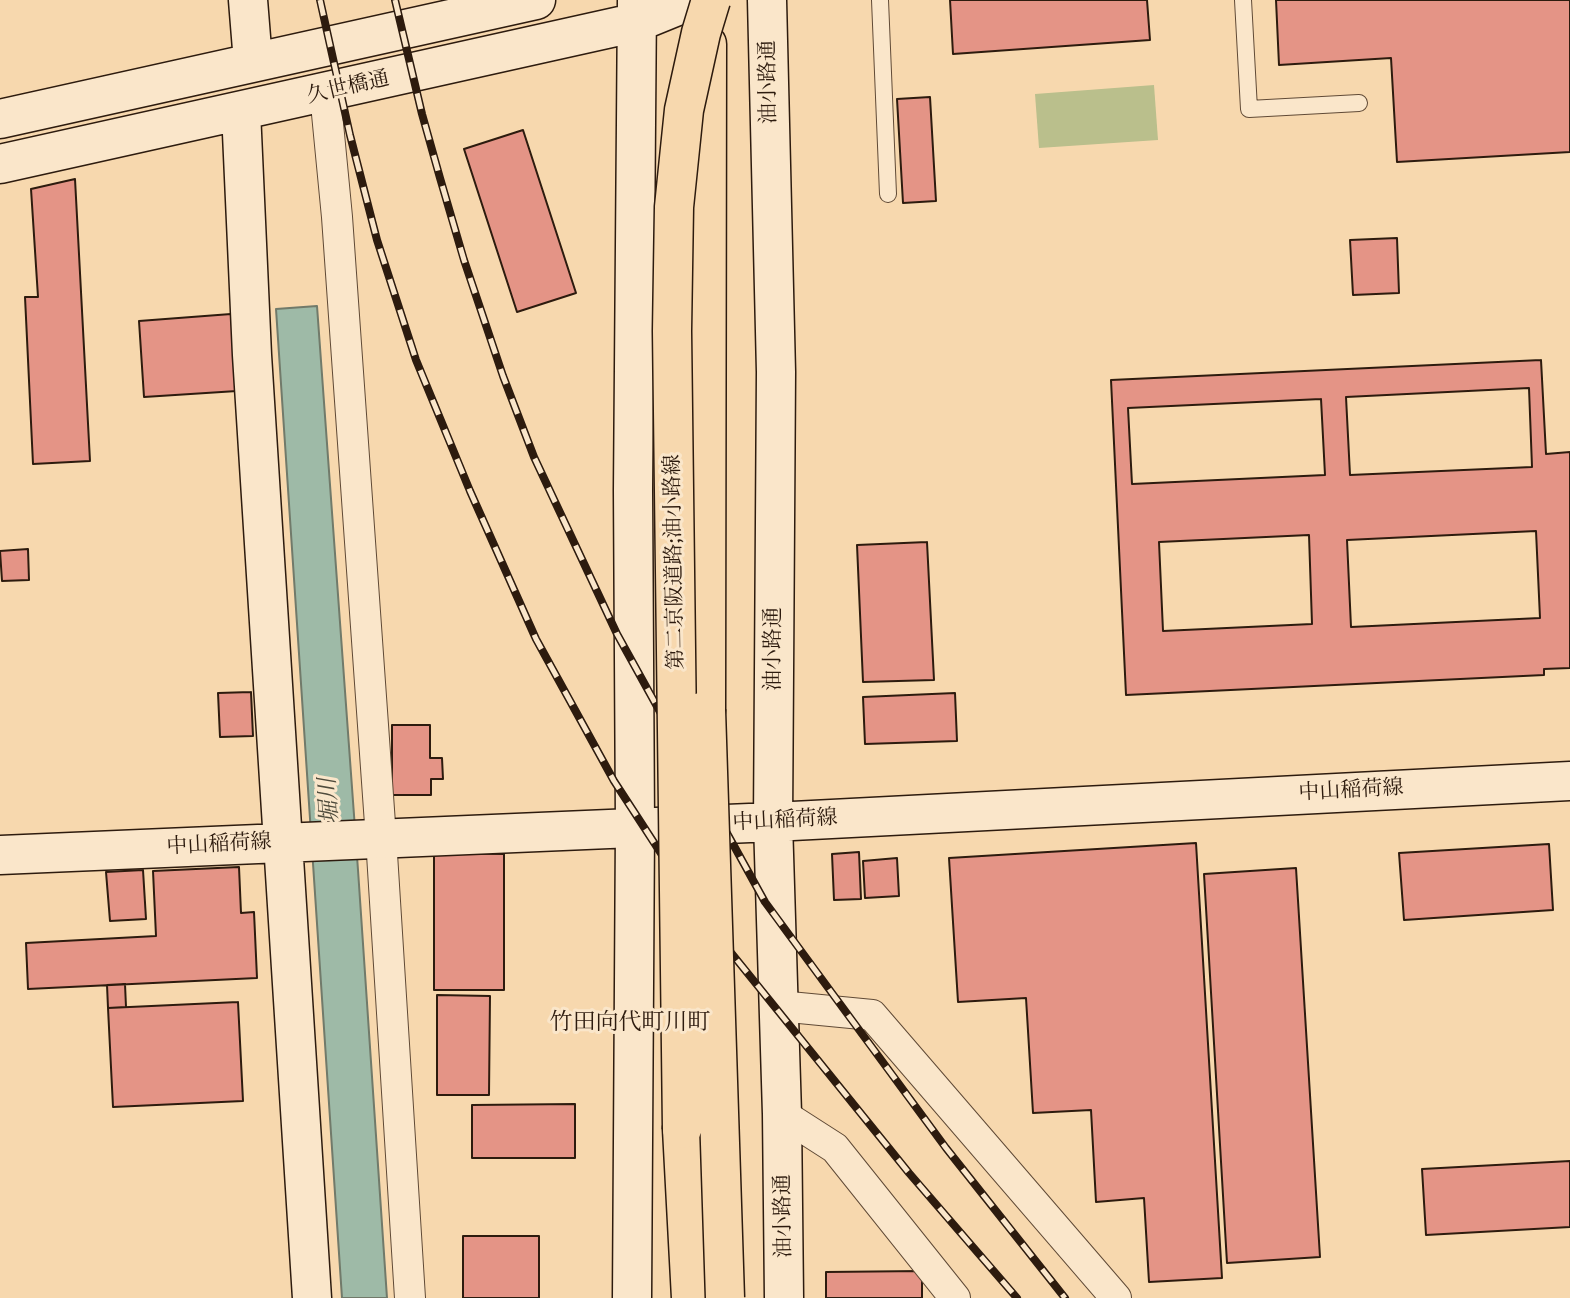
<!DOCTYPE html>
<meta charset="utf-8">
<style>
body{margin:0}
canvas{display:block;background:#f7d8ae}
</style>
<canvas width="1570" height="1298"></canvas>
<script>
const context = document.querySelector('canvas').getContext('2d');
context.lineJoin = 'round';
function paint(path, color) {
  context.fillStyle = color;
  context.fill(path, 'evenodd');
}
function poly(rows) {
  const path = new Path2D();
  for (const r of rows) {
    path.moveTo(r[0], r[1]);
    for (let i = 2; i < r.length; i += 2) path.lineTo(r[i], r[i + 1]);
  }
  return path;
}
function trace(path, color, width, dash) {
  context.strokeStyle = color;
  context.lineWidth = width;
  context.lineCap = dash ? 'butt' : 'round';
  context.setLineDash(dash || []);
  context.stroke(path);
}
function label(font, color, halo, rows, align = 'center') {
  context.font = font + ' "Gentium Book Plus","Noto Serif JP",serif';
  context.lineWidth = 6;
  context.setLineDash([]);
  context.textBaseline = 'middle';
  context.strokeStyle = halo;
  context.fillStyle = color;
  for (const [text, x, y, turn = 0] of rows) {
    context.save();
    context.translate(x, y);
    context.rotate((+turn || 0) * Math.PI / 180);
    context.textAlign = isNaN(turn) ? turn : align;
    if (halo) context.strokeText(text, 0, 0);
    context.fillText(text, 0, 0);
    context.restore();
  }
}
paint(poly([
 [1154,85,1158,140,1039,148,1035,94]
]), '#babf8c');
const water = poly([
 [317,306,358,870,387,1298,342,1298,276,309,317,306]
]);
paint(water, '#9ebaa7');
trace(water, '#717a6a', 2);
const building = poly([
 [950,0,1147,0,1150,40,953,54,950,0],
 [1276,0,1570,0,1570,152,1397,162,1391,58,1279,65,1276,0],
 [930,97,936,201,903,203,897,99,930,97],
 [523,130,576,293,517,312,464,149,523,130],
 [75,179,90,461,33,464,25,297,38,297,31,189,75,179],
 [1397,238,1399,293,1353,295,1350,240,1397,238],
 [231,314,237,391,144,397,139,321,231,314],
 [1541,360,1546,454,1570,452,1570,668,1544,669,1544,675,1126,695,1111,380,1541,360],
 [1529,388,1532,467,1350,475,1346,397,1529,388],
 [1321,399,1325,475,1132,484,1128,408,1321,399],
 [1536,531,1540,618,1351,627,1347,540,1536,531],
 [1309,535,1312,624,1163,631,1159,542,1309,535],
 [927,542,934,680,863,682,857,545,927,542],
 [28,549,29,580,2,581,0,551,28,549],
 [251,692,253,736,220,737,218,693,251,692],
 [955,693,957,741,865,744,863,697,955,693],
 [392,725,430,725,430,758,442,758,443,779,431,779,431,795,392,795,392,725],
 [1196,843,1222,1278,1149,1282,1144,1198,1096,1202,1091,1110,1033,1113,1026,998,958,1002,949,858,1196,843],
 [1549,844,1553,910,1404,920,1399,853,1549,844],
 [859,852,861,899,834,900,832,854,859,852],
 [434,853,504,854,504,990,434,990,434,853],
 [897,858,899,896,865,898,863,861,897,858],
 [239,867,241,913,254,912,257,978,28,989,26,943,156,936,153,871,239,867],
 [1296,868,1320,1257,1227,1263,1204,874,1296,868],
 [143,870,146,919,110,921,106,872,143,870],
 [125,984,126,1007,108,1008,107,985,125,984],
 [437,995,490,996,489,1095,437,1095,437,995],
 [238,1002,243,1101,113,1107,108,1008,238,1002],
 [575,1104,575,1158,472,1158,472,1105,575,1104],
 [1570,1161,1570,1227,1426,1235,1422,1169,1570,1161],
 [463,1236,539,1236,539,1298,463,1298,463,1236],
 [922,1271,922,1298,826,1298,826,1272,922,1271]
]);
paint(building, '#e49486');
trace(building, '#2d1b0e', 2);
const lane = poly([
 [880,0,888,194],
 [1243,0,1249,109,1359,103]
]);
const street = poly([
 [325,93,337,217,381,838,410,1298],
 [779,1006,872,1015,1116,1298],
 [782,1114,835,1148,955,1298]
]);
const secondary = poly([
 [248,0,253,62],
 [767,0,776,372,773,822,782,1114,784,1298],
 [241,111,252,355,312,1298],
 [0,119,536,0],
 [0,164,638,22,692,0],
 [0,855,773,822,1570,781],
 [632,1298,635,826,633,490,637,0]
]);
const highway = poly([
 [706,710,707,44],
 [682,1129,691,1298]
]);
trace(lane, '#604a36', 18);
trace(street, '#604a36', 32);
trace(secondary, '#2d1b0e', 41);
trace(highway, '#2d1b0e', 41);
trace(lane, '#fae6ca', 16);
trace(street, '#fae6ca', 30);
trace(secondary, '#fae6ca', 38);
trace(highway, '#f7d8ae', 38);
const rail = poly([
 [320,0,350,135,377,240,416,360,470,491,536,639,614,781,703,918,909,1173,1017,1298],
 [395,0,422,114,440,178,464,260,503,376,534,457,617,634,765,902,946,1148,1065,1298]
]);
trace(rail, '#2d1b0e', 8);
trace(rail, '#fae6ca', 5, [16]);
const highwayBridge = poly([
 [706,710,725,1298],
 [682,1129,672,331,674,207,684,110,701,33,711,0]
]);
trace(highwayBridge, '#2d1b0e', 41, []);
trace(highwayBridge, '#f7d8ae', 38);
label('21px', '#2d1b0e', '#fae6ca', [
 ["油小路通",769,82,-91],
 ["久世橋通",348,88,-13],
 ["第二京阪道路;油小路線",675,562,-91],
 ["油小路通",774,649,-90],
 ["中山稲荷線",1351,791,-3],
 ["中山稲荷線",785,821,-3],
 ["中山稲荷線",219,845,-3],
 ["油小路通",784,1216,-91]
]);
label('italic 23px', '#4f4b3c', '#fae6ca', [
 ["堀川",330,801,-94]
]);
label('23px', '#2d1b0e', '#fae6ca', [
 ["竹田向代町川町",630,1023]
]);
</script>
